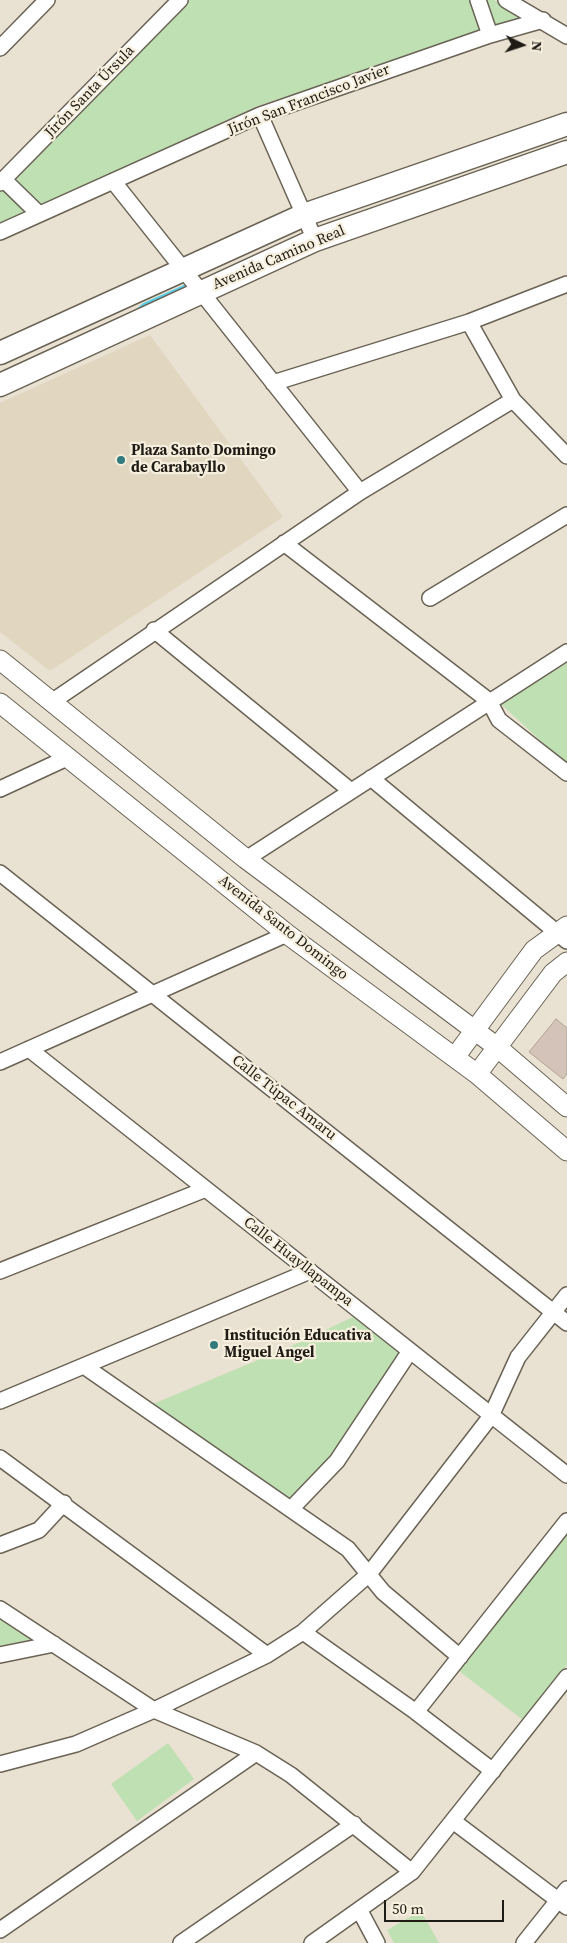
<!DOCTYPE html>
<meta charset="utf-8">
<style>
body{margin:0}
#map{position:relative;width:567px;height:1943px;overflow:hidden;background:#e9e1d1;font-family:"Source Serif 4",serif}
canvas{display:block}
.north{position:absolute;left:497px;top:20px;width:50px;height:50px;-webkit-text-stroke:4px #f6efde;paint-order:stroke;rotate:94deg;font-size:14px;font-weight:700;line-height:20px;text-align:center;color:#1f1c16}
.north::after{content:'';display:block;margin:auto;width:18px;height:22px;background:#1f1c16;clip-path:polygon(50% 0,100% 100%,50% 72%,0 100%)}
.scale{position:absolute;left:384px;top:1900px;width:120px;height:22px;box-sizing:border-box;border:2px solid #1f1c16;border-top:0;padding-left:6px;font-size:15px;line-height:18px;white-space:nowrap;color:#1f1c16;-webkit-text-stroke:4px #f6efde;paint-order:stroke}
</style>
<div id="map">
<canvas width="567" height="1943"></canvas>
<div class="north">N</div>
<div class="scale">50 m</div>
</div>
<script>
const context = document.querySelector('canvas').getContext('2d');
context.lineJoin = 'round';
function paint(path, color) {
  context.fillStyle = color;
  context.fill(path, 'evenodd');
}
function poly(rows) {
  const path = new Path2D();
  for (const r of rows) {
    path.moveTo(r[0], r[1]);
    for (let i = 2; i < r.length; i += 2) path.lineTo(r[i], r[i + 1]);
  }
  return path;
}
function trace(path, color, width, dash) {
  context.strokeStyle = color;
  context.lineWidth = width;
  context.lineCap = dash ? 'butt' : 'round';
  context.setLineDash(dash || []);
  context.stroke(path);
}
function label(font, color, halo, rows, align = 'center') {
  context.font = font + ' "Source Serif 4",serif';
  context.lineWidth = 4.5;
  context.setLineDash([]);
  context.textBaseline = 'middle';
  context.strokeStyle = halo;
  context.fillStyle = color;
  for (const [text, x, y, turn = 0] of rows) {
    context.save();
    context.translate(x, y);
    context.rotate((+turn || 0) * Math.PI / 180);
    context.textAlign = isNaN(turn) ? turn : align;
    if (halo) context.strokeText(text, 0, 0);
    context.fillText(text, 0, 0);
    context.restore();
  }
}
paint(poly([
 [150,335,283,517,50,671,0,632,0,403]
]), '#e1d6c0');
paint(poly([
 [189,0,494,0,529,18,260,105,0,224,0,191],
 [567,663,567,765,501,704],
 [353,1317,399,1352,332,1457,291,1499,153,1404,289,1347],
 [567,1528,567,1665,523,1720,459,1671],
 [0,1617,38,1642,0,1649],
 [168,1743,194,1779,137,1821,111,1784],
 [421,1911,439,1943,394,1943,387,1930]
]), '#bfe0b2');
trace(poly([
 [139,310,145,305,192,284]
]), '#57d0eb', 5);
const building = poly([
 [556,1019,567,1028,567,1074,563,1079,529,1052,556,1019]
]);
paint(building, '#d3c3b8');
trace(building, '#b1a397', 1);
const minor = poly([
 [478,0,490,35],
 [506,0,567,36],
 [0,48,47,0],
 [260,115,315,240],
 [4,180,39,214],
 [113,181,360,492],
 [0,183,180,0],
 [0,232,260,115,490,35,543,20],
 [469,322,513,400,567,456],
 [273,383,469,322,567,284],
 [284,543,489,701,499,720,567,773],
 [430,598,567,515],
 [154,630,351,791],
 [53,701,360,492,513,400],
 [371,778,567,941],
 [0,789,69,757],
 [246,859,567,652],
 [0,873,567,1323],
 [29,1049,567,1475],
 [0,1062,287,934],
 [0,1271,206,1189],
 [84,1366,348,1549,383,1592,460,1657],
 [0,1401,310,1271],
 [0,1458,267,1655],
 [291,1509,337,1461,410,1351],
 [0,1545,39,1530,64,1503],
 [0,1609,154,1710,256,1753,291,1775,412,1872],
 [303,1632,416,1712,493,1771],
 [0,1655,54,1644],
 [416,1712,567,1521],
 [0,1764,76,1744,154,1710,267,1655,303,1632,369,1574,491,1416,518,1357,567,1295],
 [453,1821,567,1907],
 [360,1911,377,1943],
 [0,1930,256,1753],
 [181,1943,354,1824],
 [312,1943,412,1872,567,1677],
 [524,1943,567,1889]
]);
const tertiary = poly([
 [0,660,246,859,497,1047,567,1107],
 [0,703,287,934,477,1074,567,1151],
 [455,1057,534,950,567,926],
 [477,1074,553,973,567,962]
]);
const secondary = poly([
 [0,353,304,215,567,124],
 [0,385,315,240,567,152]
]);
trace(minor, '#6a6355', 18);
trace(tertiary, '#6a6355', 21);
trace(secondary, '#6a6355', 25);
trace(minor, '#fff', 15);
trace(tertiary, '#fff', 19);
trace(secondary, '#fff', 22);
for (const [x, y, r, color] of [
 [121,460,5,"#317a7e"],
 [214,1345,5,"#317a7e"]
]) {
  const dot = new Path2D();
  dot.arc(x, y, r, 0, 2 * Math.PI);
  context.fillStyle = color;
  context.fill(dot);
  trace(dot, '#f6efde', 2);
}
label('15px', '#1f1c16', '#f6efde', [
 ["Jirón Santa Úrsula",90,92,-46],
 ["Jirón San Francisco Javier",309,100,-21],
 ["Avenida Camino Real",279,258,-23],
 ["Avenida Santo Domingo",283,928,38],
 ["Calle Túpac Amaru",284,1098,38],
 ["Calle Huayllapampa",298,1262,38]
]);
label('bold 15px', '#1f1c16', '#f6efde', [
 ["Plaza Santo Domingo",131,451],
 ["de Carabayllo",131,468],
 ["Institución Educativa",224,1336],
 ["Miguel Angel",224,1353]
], 'left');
</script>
